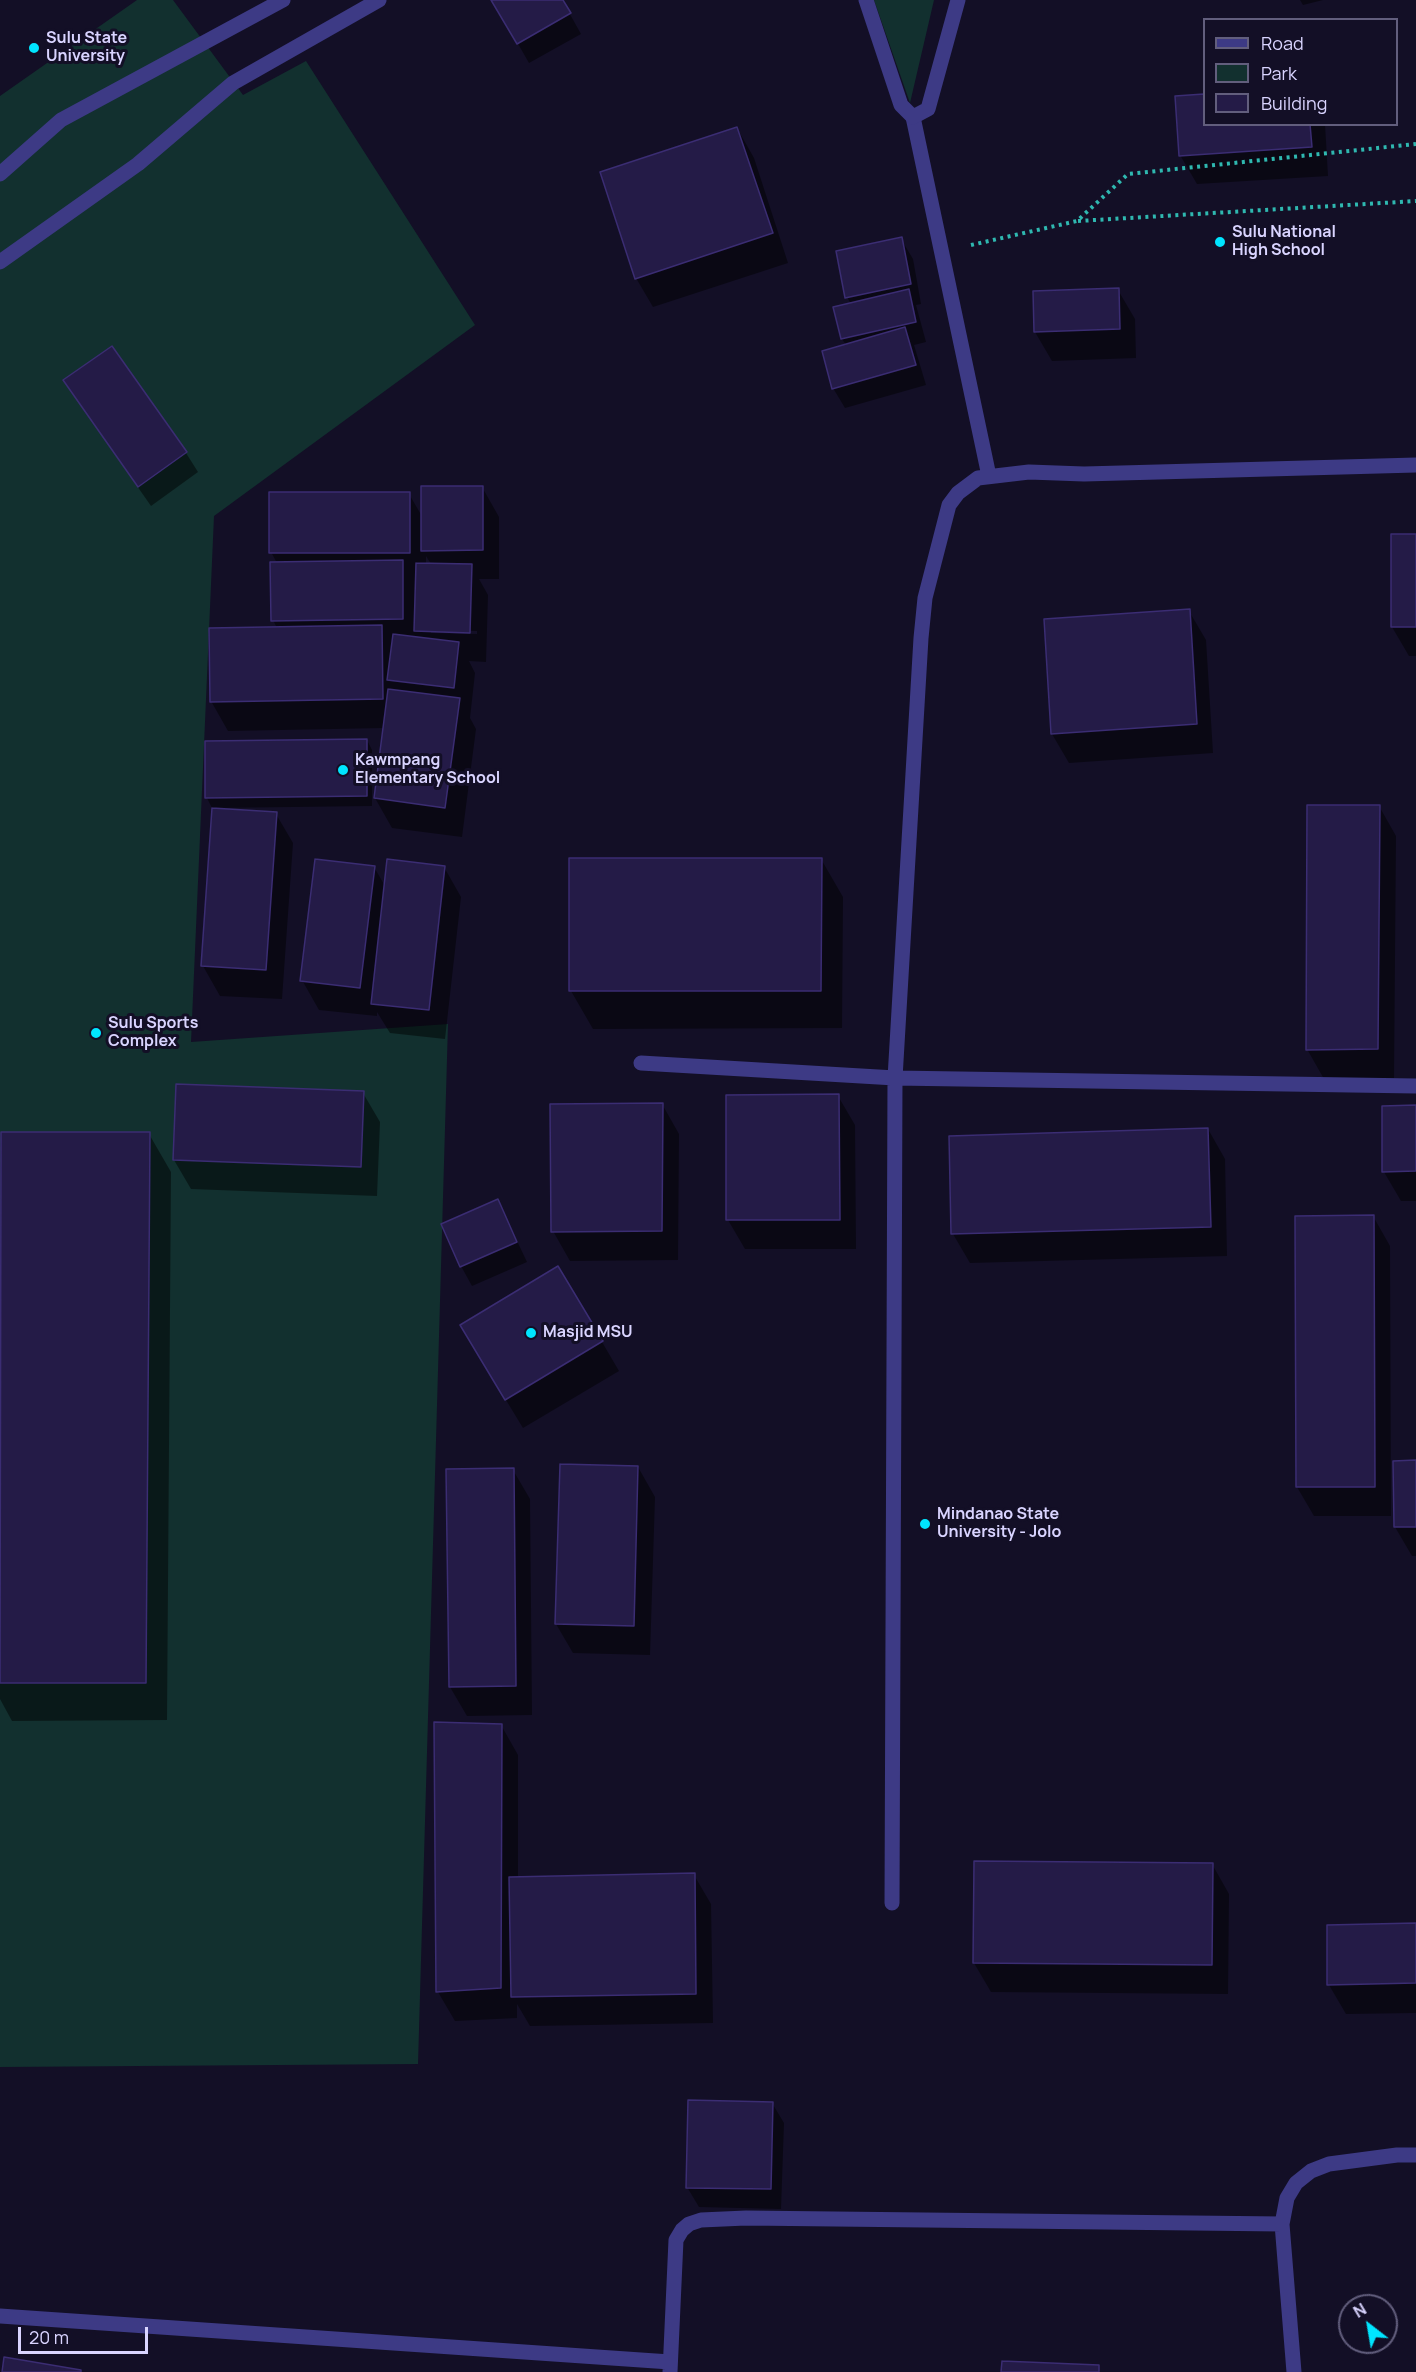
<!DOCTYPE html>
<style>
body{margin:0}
#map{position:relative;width:1416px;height:2372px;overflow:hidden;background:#130f26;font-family:Manrope,sans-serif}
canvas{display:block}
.legend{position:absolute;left:1203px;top:18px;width:195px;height:108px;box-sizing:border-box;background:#130f26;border:2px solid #625e7d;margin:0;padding:8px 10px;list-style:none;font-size:18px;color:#d9d4ff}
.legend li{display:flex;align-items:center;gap:12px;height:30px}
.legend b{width:30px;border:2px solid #625e7d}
.north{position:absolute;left:1338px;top:2294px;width:60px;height:60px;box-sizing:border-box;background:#130f26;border:2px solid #625e7d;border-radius:50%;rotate:329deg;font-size:16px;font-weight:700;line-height:24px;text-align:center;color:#d9d4ff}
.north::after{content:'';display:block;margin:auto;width:21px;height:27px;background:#00e5ff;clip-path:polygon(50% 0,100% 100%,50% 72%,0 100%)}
.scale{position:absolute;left:18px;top:2327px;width:130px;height:27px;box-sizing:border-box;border:3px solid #d9d4ff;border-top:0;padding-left:8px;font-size:18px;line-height:21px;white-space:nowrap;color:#d9d4ff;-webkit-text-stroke:4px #130f26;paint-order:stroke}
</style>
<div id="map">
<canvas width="1416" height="2372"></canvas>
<ul class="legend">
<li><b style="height:8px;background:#3d3a85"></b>Road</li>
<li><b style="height:16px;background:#12302f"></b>Park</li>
<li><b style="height:16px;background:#241b47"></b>Building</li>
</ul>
<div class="north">N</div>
<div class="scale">20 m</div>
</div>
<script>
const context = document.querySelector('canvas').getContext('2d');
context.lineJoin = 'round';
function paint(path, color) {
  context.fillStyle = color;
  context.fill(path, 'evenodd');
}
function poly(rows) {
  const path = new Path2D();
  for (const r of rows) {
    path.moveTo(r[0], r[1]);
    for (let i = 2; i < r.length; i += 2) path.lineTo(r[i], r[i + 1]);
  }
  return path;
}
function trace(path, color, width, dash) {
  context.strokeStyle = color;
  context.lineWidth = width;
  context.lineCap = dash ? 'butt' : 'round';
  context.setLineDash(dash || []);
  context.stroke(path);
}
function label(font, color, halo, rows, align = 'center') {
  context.font = font + ' Manrope,sans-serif';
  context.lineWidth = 6;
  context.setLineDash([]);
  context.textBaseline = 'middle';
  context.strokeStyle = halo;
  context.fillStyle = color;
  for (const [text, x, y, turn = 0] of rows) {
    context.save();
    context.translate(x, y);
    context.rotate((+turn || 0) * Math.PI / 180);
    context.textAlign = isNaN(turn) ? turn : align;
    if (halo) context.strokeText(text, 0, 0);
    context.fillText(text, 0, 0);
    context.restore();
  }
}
paint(poly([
 [137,0,173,0,243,95,306,61,475,325,214,516,191,1042,448,1024,418,2064,0,2067,0,96],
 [874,0,934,0,910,103]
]), '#12302f');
paint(poly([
 [493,0,562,0,581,34,529,63],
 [1300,0,1323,0,1303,5],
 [1204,96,1204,124,1325,124,1328,176,1197,184,1180,155,1176,98],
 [737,128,754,158,788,263,653,307,636,278],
 [901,239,913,259,921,304,916,305,926,342,914,345,926,385,845,408,833,388,846,345,842,339,835,308,851,304,847,297],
 [1118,290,1135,319,1136,358,1052,361,1035,332,1034,292],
 [112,348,186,453,198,472,151,506,77,400,65,381],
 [482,487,499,517,499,579,479,579,488,595,486,662,469,661,475,673,470,718,476,729,462,837,392,828,375,798,385,728,228,731,211,701,277,628,273,620,277,563,271,552,409,494,423,518],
 [426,556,431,564,426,564],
 [431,630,477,631,477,634,431,633],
 [1393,535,1416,535,1416,656,1409,656,1392,627],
 [1189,611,1206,640,1213,753,1069,763,1052,734],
 [367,740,372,750,372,806,212,808,207,798],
 [1379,806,1396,836,1394,1078,1324,1079,1307,1049],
 [213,810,276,814,293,843,282,999,220,996,203,966],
 [571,859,821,859,843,897,842,1028,593,1029,571,991],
 [374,867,385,886,444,867,461,897,445,1039,390,1033,377,1012,377,1016,319,1010,302,980],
 [363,1093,380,1122,377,1196,191,1189,174,1160],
 [838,1096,855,1125,856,1249,745,1249,728,1220],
 [662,1104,679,1134,678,1260,570,1261,553,1231],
 [1416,1107,1416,1201,1401,1201,1384,1172],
 [1208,1129,1225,1159,1227,1256,970,1263,953,1234],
 [149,1134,171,1172,167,1720,12,1721,0,1699,0,1324],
 [498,1201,527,1262,472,1286,461,1266],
 [1373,1216,1390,1246,1391,1516,1314,1516,1297,1487],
 [602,1342,619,1371,523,1428,478,1354],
 [1395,1462,1416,1462,1416,1556,1412,1556,1395,1527],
 [638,1467,655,1497,650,1655,573,1653,556,1624],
 [513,1470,530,1499,532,1715,467,1716,450,1687],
 [501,1725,518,1755,518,1878,694,1875,711,1904,713,2023,530,2026,517,2004,517,2018,455,2021,438,1992],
 [1212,1864,1229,1894,1228,1994,991,1992,974,1963],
 [1416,1925,1416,2013,1346,2014,1329,1985],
 [772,2103,784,2123,781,2209,699,2207,687,2187]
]), '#0007');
const building = poly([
 [491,0,563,0,571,13,517,44,491,0],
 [1204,94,1204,124,1310,124,1312,147,1179,156,1175,96,1204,94],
 [737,127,773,233,635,279,600,172,737,127],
 [902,237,911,284,845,298,836,251,902,237],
 [1119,288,1120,329,1034,332,1033,291,1119,288],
 [909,289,916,322,841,339,833,307,909,289],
 [905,327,916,365,832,389,822,351,905,327],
 [112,346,187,452,138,487,63,380,112,346],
 [421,486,483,486,483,550,421,551,421,486],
 [269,492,410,492,410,553,269,553,269,492],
 [1391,534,1416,534,1416,627,1391,627,1391,534],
 [403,560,403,619,271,621,270,562,403,560],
 [416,563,472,564,470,633,414,631,416,563],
 [1190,609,1197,724,1051,734,1044,619,1190,609],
 [382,625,383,699,210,702,209,628,382,625],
 [393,634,459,642,454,688,387,680,393,634],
 [388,689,460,698,445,808,374,798,388,689],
 [367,739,367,796,205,798,205,741,367,739],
 [1307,805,1380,805,1378,1049,1306,1050,1307,805],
 [212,808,277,812,266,970,201,966,212,808],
 [569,858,822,858,821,991,569,991,569,858],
 [315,859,375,866,360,988,300,981,315,859],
 [387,859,445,866,429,1010,371,1004,387,859],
 [176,1084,364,1091,361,1167,173,1160,176,1084],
 [839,1094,840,1220,726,1220,726,1095,839,1094],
 [663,1103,662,1231,551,1232,550,1104,663,1103],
 [1416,1105,1416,1171,1382,1172,1382,1106,1416,1105],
 [1208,1128,1211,1227,951,1234,949,1136,1208,1128],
 [1,1132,150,1132,146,1683,0,1683,1,1132],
 [498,1199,517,1242,460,1267,441,1224,498,1199],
 [1374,1215,1375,1487,1296,1487,1295,1216,1374,1215],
 [558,1266,603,1341,505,1400,460,1325,558,1266],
 [1416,1460,1416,1527,1394,1527,1393,1461,1416,1460],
 [560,1464,638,1466,634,1626,555,1624,560,1464],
 [514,1468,516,1686,449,1687,446,1469,514,1468],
 [434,1722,502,1724,501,1988,436,1992,434,1722],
 [974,1861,1213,1863,1212,1965,973,1963,974,1861],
 [695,1873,696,1994,511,1997,509,1877,695,1873],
 [1416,1923,1416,1983,1327,1985,1327,1925,1416,1923],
 [688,2100,773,2102,771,2189,686,2188,688,2100],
 [4,2357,81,2370,81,2372,2,2372,4,2357],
 [1002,2361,1099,2365,1099,2372,1001,2372,1002,2361]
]);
paint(building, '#241b47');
trace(building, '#3b2d73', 1.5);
trace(poly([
 [1078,221,1416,201],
 [971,245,1077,221,1128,174,1416,144]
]), '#2fb8b0', 4, [3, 4.5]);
trace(poly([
 [913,117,989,476],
 [0,174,61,120,283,0],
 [0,262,138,164,233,83,379,0],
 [641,1063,895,1078,1416,1086],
 [892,1903,895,1078,921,638,925,598,949,505,958,493,978,478,1029,472,1084,474,1416,465]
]), '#3d3a85', 15);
trace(poly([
 [866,0,901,105,913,117,928,109,958,0],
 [0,2316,670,2362],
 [670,2372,676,2240,682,2230,689,2224,701,2220,746,2218,1282,2224],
 [1294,2372,1282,2224,1287,2198,1296,2183,1311,2171,1329,2164,1397,2155,1416,2155]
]), '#3d3a85', 15);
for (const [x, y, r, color] of [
 [34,48,6,"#00e5ff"],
 [1220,242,6,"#00e5ff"],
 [343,770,6,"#00e5ff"],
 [96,1033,6,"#00e5ff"],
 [531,1333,6,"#00e5ff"],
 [925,1524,6,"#00e5ff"]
]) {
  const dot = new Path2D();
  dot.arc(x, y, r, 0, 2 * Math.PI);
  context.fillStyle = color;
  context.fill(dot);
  trace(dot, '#130f26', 2);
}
label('bold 16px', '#d9d4ff', '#130f26', [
 ["Sulu State",46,39],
 ["University",46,57],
 ["Sulu National",1232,233],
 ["High School",1232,251],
 ["Kawmpang",355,761],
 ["Elementary School",355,779],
 ["Sulu Sports",108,1024],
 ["Complex",108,1042],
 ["Masjid MSU",543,1333],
 ["Mindanao State",937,1515],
 ["University - Jolo",937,1533]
], 'left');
</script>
